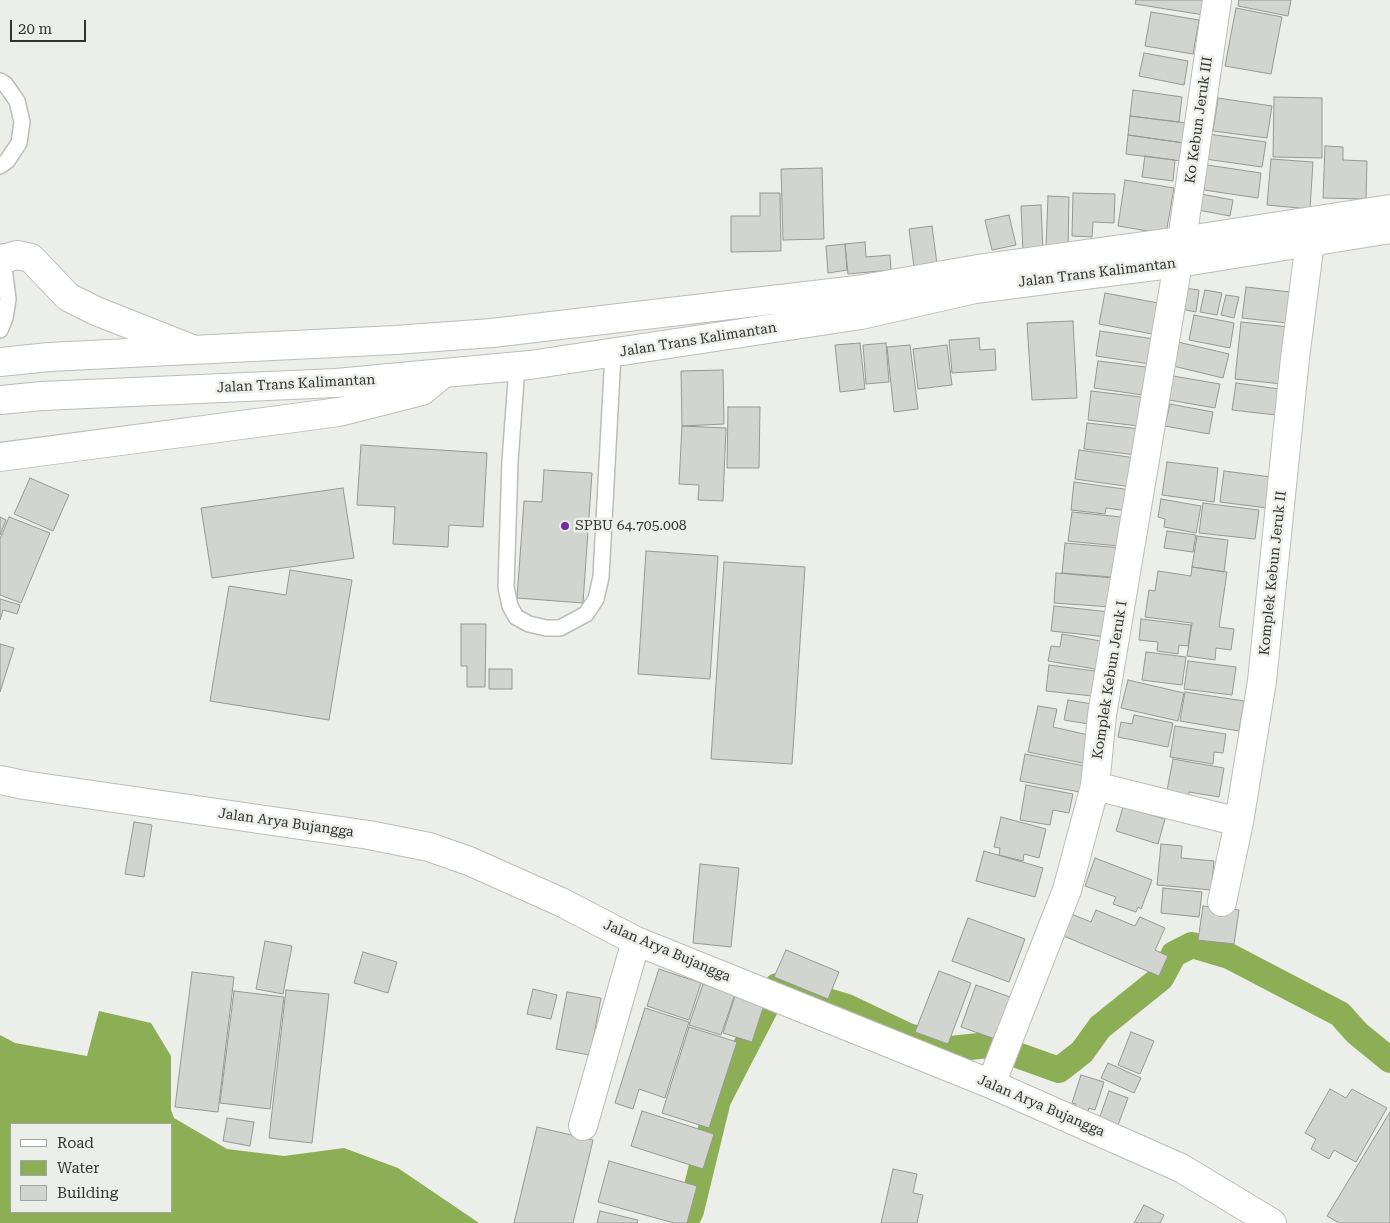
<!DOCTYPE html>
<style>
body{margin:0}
#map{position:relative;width:1390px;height:1223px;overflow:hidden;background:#eceee9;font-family:"Roboto Serif",serif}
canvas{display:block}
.legend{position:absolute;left:10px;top:1123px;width:162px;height:90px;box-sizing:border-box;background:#eceee9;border:1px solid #a2a4a0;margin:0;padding:6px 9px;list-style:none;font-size:15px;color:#333432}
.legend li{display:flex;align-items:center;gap:10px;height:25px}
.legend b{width:25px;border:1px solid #a2a4a0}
.scale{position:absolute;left:10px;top:20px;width:76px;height:22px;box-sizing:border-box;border:2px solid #333432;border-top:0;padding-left:6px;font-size:15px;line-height:18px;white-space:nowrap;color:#333432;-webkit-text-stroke:4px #eceee9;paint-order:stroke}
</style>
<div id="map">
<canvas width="1390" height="1223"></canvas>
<ul class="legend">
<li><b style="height:6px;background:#fff"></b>Road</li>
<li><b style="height:14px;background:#8caf55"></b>Water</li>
<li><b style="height:14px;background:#d2d4d0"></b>Building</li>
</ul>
<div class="scale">20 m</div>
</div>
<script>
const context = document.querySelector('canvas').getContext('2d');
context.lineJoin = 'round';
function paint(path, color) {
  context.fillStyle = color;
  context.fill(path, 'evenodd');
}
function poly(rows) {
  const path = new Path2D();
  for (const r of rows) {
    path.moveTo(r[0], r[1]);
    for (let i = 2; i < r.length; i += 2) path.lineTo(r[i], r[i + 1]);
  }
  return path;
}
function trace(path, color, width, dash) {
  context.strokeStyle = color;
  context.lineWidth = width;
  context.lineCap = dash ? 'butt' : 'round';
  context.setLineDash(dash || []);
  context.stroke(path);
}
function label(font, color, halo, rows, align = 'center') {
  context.font = font + ' "Roboto Serif",serif';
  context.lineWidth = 5;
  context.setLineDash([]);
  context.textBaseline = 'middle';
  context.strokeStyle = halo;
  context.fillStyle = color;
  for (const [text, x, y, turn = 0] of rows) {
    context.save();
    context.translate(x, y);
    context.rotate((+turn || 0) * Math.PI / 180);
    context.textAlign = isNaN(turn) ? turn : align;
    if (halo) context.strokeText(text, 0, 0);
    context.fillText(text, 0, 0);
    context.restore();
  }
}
paint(poly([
 [99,1011,151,1023,171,1056,171,1110,174,1118,227,1149,284,1156,344,1148,398,1168,479,1223,0,1223,0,1035,15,1043,87,1056],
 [11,1124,171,1124,171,1212,11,1212]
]), '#8caf55');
trace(poly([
 [777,986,847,1007,908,1036,950,1049,989,1045,1059,1070,1082,1052,1100,1027,1161,978,1174,954,1192,945,1229,956,1340,1014,1357,1033,1390,1060],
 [685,1223,691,1211,718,1100,767,1005]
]), '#8caf55', 26);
const building = poly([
 [1136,0,1207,0,1204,15,1135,4,1136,0],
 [1239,0,1291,0,1288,16,1238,6,1239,0],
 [1236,8,1282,17,1271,74,1225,66,1236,8],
 [1151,12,1199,20,1193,54,1145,46,1151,12],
 [1144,53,1188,61,1184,85,1139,76,1144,53],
 [1133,90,1182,97,1179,122,1130,116,1133,90],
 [1274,97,1322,98,1322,158,1273,157,1274,97],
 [1218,98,1272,106,1267,138,1213,131,1218,98],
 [1130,116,1186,123,1184,143,1128,135,1130,116],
 [1208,134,1266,142,1262,167,1205,159,1208,134],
 [1128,135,1184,143,1181,161,1126,154,1128,135],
 [1325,146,1343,147,1343,160,1367,161,1366,199,1323,198,1325,146],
 [1145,156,1175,160,1173,181,1142,177,1145,156],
 [1271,159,1313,162,1310,209,1267,205,1271,159],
 [1207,165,1261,173,1258,198,1204,190,1207,165],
 [822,168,824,239,783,240,781,169,822,168],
 [1125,180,1174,188,1166,234,1118,226,1125,180],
 [760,193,780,193,781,251,731,252,731,216,760,216,760,193],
 [1073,193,1115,194,1114,223,1093,222,1092,237,1072,236,1073,193],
 [1201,194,1233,200,1230,216,1198,210,1201,194],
 [1048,196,1069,197,1068,249,1046,248,1048,196],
 [1041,205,1043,252,1023,253,1021,206,1041,205],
 [1009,215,1016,245,992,250,985,220,1009,215],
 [932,226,937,264,914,267,909,229,932,226],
 [865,242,866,257,890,255,891,270,848,274,845,244,865,242],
 [845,244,847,270,828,273,826,246,845,244],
 [1246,287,1290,292,1287,323,1242,318,1246,287],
 [1184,288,1199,290,1196,312,1181,309,1184,288],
 [1205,290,1222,293,1217,315,1200,312,1205,290],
 [1105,293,1158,303,1152,334,1099,324,1105,293],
 [1226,295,1239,297,1234,318,1221,315,1226,295],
 [1194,315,1234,323,1230,348,1189,340,1194,315],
 [1073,321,1077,398,1032,400,1027,323,1073,321],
 [1241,322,1289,327,1282,384,1235,379,1241,322],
 [1100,331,1161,340,1157,365,1096,356,1100,331],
 [979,338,980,350,995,349,996,370,952,373,949,340,979,338],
 [1178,342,1229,354,1223,378,1173,366,1178,342],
 [860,343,865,389,840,392,835,345,860,343],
 [886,343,889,382,866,384,863,345,886,343],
 [910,345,918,409,894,412,887,347,910,345],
 [947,345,952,385,918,389,913,349,947,345],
 [1098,361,1154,368,1150,396,1094,388,1098,361],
 [723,370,724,424,682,426,681,371,723,370],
 [1173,376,1220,384,1215,408,1169,400,1173,376],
 [1236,383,1279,389,1276,415,1232,410,1236,383],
 [1091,391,1150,398,1139,426,1088,420,1091,391],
 [1170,404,1213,412,1209,434,1165,426,1170,404],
 [728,407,760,407,759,468,727,468,728,407],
 [1087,423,1141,429,1138,455,1084,449,1087,423],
 [682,426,726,428,723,501,698,500,699,485,679,484,682,426],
 [361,445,487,453,483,527,449,525,448,547,393,544,395,507,357,505,361,445],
 [1079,450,1136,458,1132,487,1075,479,1079,450],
 [1167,462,1218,468,1214,502,1162,495,1167,462],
 [544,470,592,473,583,603,517,598,524,501,542,502,544,470],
 [1224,471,1279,478,1275,509,1220,502,1224,471],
 [30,478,69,495,53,531,14,514,30,478],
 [1074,482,1131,490,1128,511,1106,508,1105,514,1071,510,1074,482],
 [343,488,354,558,212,578,201,508,343,488],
 [1161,499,1201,506,1196,533,1164,527,1165,519,1158,517,1161,499],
 [1203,503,1259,510,1255,539,1199,533,1203,503],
 [1072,512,1131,518,1128,547,1068,541,1072,512],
 [0,517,6,520,0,535,0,517],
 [9,517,50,533,21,603,0,595,0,539,9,517],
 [1167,531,1196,535,1193,552,1164,548,1167,531],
 [1197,536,1228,540,1224,572,1192,567,1197,536],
 [1065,543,1121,548,1124,578,1062,573,1065,543],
 [646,551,718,556,710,679,638,674,646,551],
 [724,562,805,567,792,764,711,759,724,562],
 [1192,567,1227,572,1219,627,1234,629,1231,650,1216,648,1215,660,1187,656,1192,623,1145,617,1149,590,1155,591,1158,571,1191,576,1192,567],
 [290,570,352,580,329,720,210,701,229,586,286,595,290,570],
 [1056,573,1113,578,1111,607,1054,603,1056,573],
 [0,599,20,605,17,614,3,610,0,620,0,599],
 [1054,606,1110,612,1107,637,1051,631,1054,606],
 [1141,619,1191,625,1188,646,1179,645,1178,654,1157,651,1158,642,1139,640,1141,619],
 [461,624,486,624,485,687,467,687,467,666,461,666,461,624],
 [1062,634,1106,642,1101,670,1048,661,1051,646,1060,647,1062,634],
 [0,644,14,648,0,692,0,644],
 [1146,652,1186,657,1182,685,1142,680,1146,652],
 [1188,661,1236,667,1232,695,1184,689,1188,661],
 [1049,665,1095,671,1092,696,1046,691,1049,665],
 [489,669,512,669,512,689,489,689,489,669],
 [1128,680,1184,693,1178,721,1121,708,1128,680],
 [1185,692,1244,701,1239,731,1180,721,1185,692],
 [1068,700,1098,705,1095,725,1064,720,1068,700],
 [1038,706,1057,709,1053,727,1093,736,1087,764,1028,752,1038,706],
 [1134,715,1173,723,1168,747,1118,737,1121,722,1132,724,1134,715],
 [1175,726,1226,734,1223,753,1214,752,1213,764,1170,757,1175,726],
 [1025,754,1085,766,1080,792,1020,781,1025,754],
 [1173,759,1224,768,1219,797,1189,792,1188,800,1166,796,1173,759],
 [1026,785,1073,794,1069,813,1053,810,1050,825,1020,820,1026,785],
 [1123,807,1165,819,1158,844,1116,831,1123,807],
 [1001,817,1046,829,1039,858,1024,854,1023,861,999,855,1000,848,994,847,1001,817],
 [134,822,152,825,144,877,125,874,134,822],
 [1161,844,1182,846,1181,858,1214,861,1211,890,1157,885,1161,844],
 [984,851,1043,868,1035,897,976,881,984,851],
 [1095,858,1152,880,1141,909,1138,907,1136,912,1113,904,1116,897,1085,886,1095,858],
 [700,864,739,868,731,947,693,943,700,864],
 [1163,888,1202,892,1199,917,1161,913,1163,888],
 [1203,906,1239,910,1234,944,1198,940,1203,906],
 [1096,910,1135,926,1140,917,1165,928,1155,950,1168,956,1159,976,1059,934,1069,913,1091,922,1096,910],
 [968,918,1025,939,1009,982,952,961,968,918],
 [265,941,292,946,283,994,256,989,265,941],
 [786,950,839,972,828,999,774,977,786,950],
 [363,952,397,962,388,993,354,983,363,952],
 [659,969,701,983,689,1020,647,1006,659,969],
 [939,971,971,983,948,1044,915,1032,939,971],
 [192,972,234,977,218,1112,175,1107,192,972],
 [703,984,735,994,721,1035,689,1025,703,984],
 [976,985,1013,998,998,1040,961,1027,976,985],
 [533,989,557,995,551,1019,527,1014,533,989],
 [286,990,329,994,312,1143,269,1138,286,990],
 [234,991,284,997,270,1109,220,1103,234,991],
 [567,992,601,998,590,1055,556,1049,567,992],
 [735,996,764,1005,752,1042,723,1033,735,996],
 [645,1008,689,1022,665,1098,639,1089,633,1109,615,1103,645,1008],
 [689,1027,737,1042,709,1128,662,1113,689,1027],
 [1131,1032,1154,1041,1140,1074,1118,1065,1131,1032],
 [1108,1063,1141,1078,1134,1093,1101,1078,1108,1063],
 [1081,1075,1104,1082,1095,1110,1089,1108,1087,1114,1074,1110,1076,1104,1072,1103,1081,1075],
 [1330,1089,1346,1098,1352,1089,1387,1108,1356,1162,1334,1150,1329,1159,1311,1149,1316,1139,1305,1133,1330,1089],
 [1109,1091,1128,1098,1118,1125,1099,1119,1109,1091],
 [642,1111,714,1134,703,1169,631,1146,642,1111],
 [1390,1112,1390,1223,1339,1223,1327,1216,1390,1112],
 [227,1118,254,1122,250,1146,223,1141,227,1118],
 [537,1127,593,1140,573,1223,514,1223,537,1127],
 [609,1161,697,1186,687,1223,674,1223,598,1202,609,1161],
 [893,1169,917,1174,913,1193,923,1195,917,1223,881,1223,893,1169],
 [1144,1205,1164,1215,1160,1223,1134,1223,1144,1205],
 [600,1211,638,1220,637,1223,597,1223,600,1211]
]);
paint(building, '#d2d4d0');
trace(building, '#969893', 1);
const service = poly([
 [0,81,5,84,17,101,22,122,19,143,7,161,0,166],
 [0,330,5,318,8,299,2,252],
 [517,367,510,461,506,587,510,606,516,617,529,624,546,628,560,628,586,614,596,599,601,577,613,353]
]);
const minor = poly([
 [1182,240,1217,0],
 [0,780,24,785,369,835,429,847,469,861,561,902,636,941,991,1084,1181,1168,1272,1223],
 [1095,786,1239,822],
 [1222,902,1239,822,1262,681,1295,358,1310,242],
 [991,1084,1067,890,1095,786,1102,715,1178,263],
 [583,1126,636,941]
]);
const primary = poly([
 [0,260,17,255,31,258,68,297,96,311,192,349],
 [0,457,339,412,422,391,444,373]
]);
const trunk = poly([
 [0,362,49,357,395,340,492,333,857,290,984,268,1194,239,1390,209],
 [0,400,42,396,336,383,530,365,861,315,975,289,1178,263,1390,229]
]);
trace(service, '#bbbdb8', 18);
trace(minor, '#bbbdb8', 30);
trace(primary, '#bbbdb8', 30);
trace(trunk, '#bbbdb8', 30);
trace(service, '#fff', 15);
trace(minor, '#fff', 28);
trace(primary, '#fff', 28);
trace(trunk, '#fff', 28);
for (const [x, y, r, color] of [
 [565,526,5,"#712ea2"]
]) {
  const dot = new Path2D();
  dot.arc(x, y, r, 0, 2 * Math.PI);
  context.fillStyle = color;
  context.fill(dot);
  trace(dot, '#eceee9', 2);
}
label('14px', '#333432', '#eceee9', [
 ["Ko Kebun Jeruk III",1199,120,-82],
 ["Jalan Trans Kalimantan",1097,273,-7],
 ["Jalan Trans Kalimantan",698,340,-9],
 ["Jalan Trans Kalimantan",296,384,-3],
 ["Komplek Kebun Jeruk II",1273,573,-84],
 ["Komplek Kebun Jeruk I",1110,680,-81],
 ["Jalan Arya Bujangga",286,823,8],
 ["Jalan Arya Bujangga",667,951,23],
 ["Jalan Arya Bujangga",1041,1106,23]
]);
label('14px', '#333432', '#eceee9', [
 ["SPBU 64.705.008",575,526]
], 'left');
</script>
